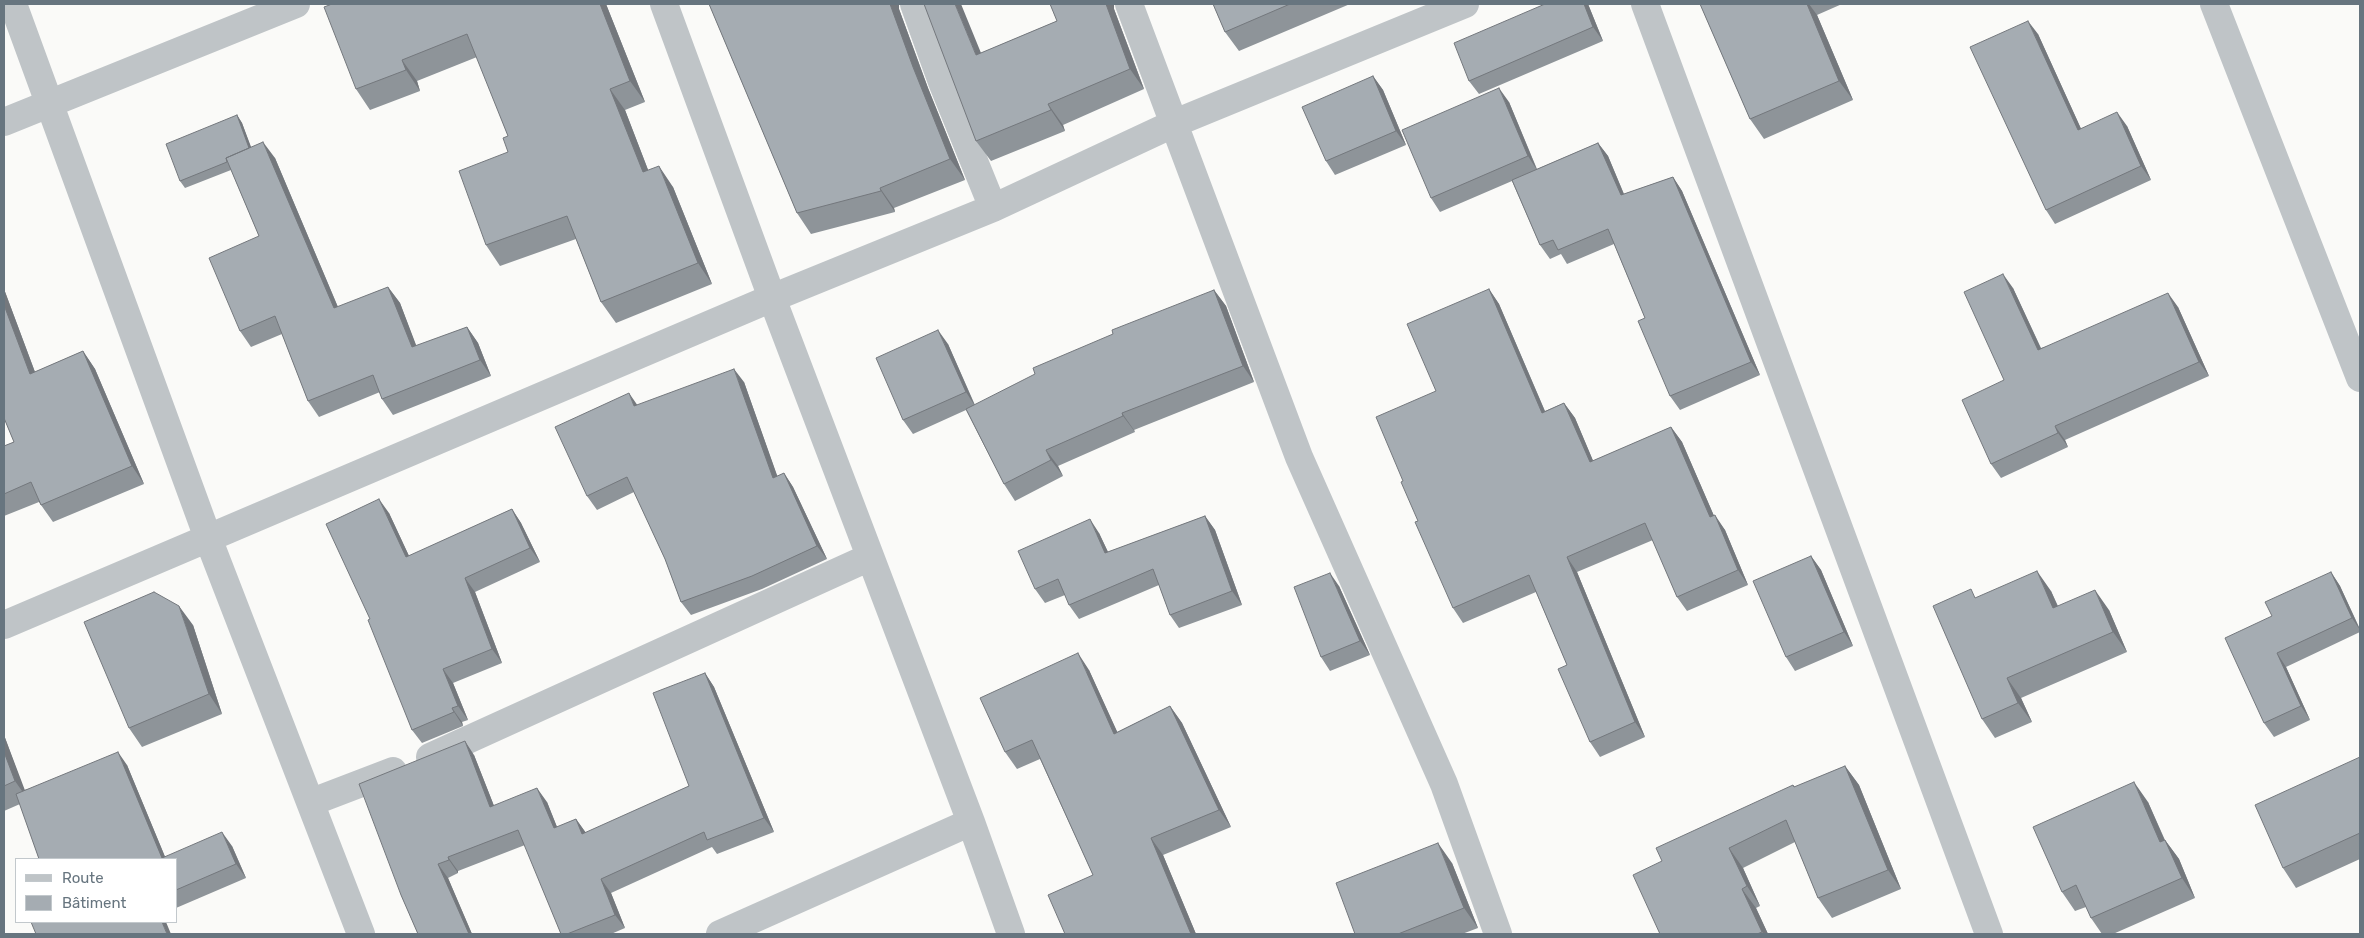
<!DOCTYPE html>
<meta charset="utf-8">
<style>
body{margin:0}
#map{position:relative;width:2364px;height:938px;overflow:hidden;background:#fafaf8;font-family:Rubik,sans-serif}
canvas{display:block}
.frame{position:absolute;inset:0;border:5px solid #67757f;pointer-events:none}
.legend{position:absolute;left:15px;top:858px;width:162px;height:65px;box-sizing:border-box;background:#fff;border:1px solid #c2c8cc;margin:0;padding:6px 9px;list-style:none;font-size:15px;color:#67757f}
.legend li{display:flex;align-items:center;gap:10px;height:25px}
.legend b{width:25px;border:1px solid #c2c8cc}
</style>
<div id="map">
<canvas width="2364" height="938"></canvas>
<div class="frame"></div>
<ul class="legend">
<li><b style="height:6px;background:#bfc4c7"></b>Route</li>
<li><b style="height:14px;background:#a5acb2"></b>Bâtiment</li>
</ul>
</div>
<script>
const context = document.querySelector('canvas').getContext('2d');
context.lineJoin = 'round';
function poly(rows) {
  const path = new Path2D();
  for (const r of rows) {
    path.moveTo(r[0], r[1]);
    for (let i = 2; i < r.length; i += 2) path.lineTo(r[i], r[i + 1]);
  }
  return path;
}
function trace(path, color, width, dash) {
  context.strokeStyle = color;
  context.lineWidth = width;
  context.lineCap = dash ? 'butt' : 'round';
  context.setLineDash(dash || []);
  context.stroke(path);
}
function paint(path, color) {
  context.fillStyle = color;
  context.fill(path, 'evenodd');
}
trace(poly([
 [13,4,208,538,361,934],
 [664,4,772,298,971,822,1011,934],
 [914,4,942,82,993,208],
 [1129,4,1299,457,1444,784,1498,934],
 [1645,4,1989,934],
 [2214,4,2360,378],
 [4,122,296,4],
 [4,625,772,298,993,208,1175,123,1465,4],
 [430,757,870,557],
 [312,802,393,771],
 [720,934,971,822]
]), '#bfc4c7', 28);
paint(poly([
 [332,4,606,4,645,102,625,110,648,170,673,187,712,284,616,323,601,302,576,239,500,266,486,245,508,152,508,136,477,57,417,81,420,91,370,110,356,89],
 [709,4,899,4,899,9,928,88,965,180,894,208,895,212,811,234,797,213],
 [1050,4,1114,4,1114,9,1144,89,1063,125,1065,131,991,161,976,141,981,53,1057,21],
 [1213,4,1350,4,1239,51,1225,32],
 [1545,4,1588,4,1603,41,1479,94,1469,81],
 [1700,4,1842,4,1817,15,1853,100,1764,139,1750,119],
 [2038,34,2081,129,2127,126,2151,180,2055,224,2046,210],
 [1373,76,1383,90,1406,145,1335,175,1326,161],
 [1509,102,1537,169,1598,143,1608,156,1624,194,1673,177,1682,191,1760,375,1680,410,1670,396,1645,318,1614,244,1567,264,1561,254,1550,259,1540,245,1512,181,1440,212,1431,198],
 [237,115,242,123,251,148,275,158,338,307,388,287,400,303,416,346,467,327,478,343,491,376,393,415,382,399,380,392,319,417,308,401,282,334,251,347,240,331,259,236,231,170,185,188,180,181],
 [2013,288,2041,348,2178,307,2209,376,2065,440,2068,447,2001,478,1991,464,2004,380],
 [4,289,35,372,83,351,95,369,144,484,53,522,41,505,39,502,4,516,4,446,14,442,4,418],
 [1489,289,1499,304,1545,411,1564,403,1575,418,1593,461,1671,427,1682,442,1714,516,1725,530,1748,585,1687,611,1677,597,1653,540,1577,572,1645,737,1600,757,1590,742,1567,665,1536,592,1463,623,1453,608,1418,521,1436,391],
 [1214,290,1226,306,1254,382,1134,430,1135,432,1058,466,1063,476,1015,501,1004,484,966,410,913,434,903,420,948,344,975,405],
 [744,382,777,476,784,473,793,487,827,559,762,589,691,615,681,602,665,559,634,492,597,510,587,496,637,405],
 [512,509,521,523,540,562,475,592,502,663,453,683,468,720,462,722,463,726,422,743,412,730,370,619,389,513,409,556],
 [1205,516,1215,530,1242,605,1179,628,1170,615,1159,585,1079,619,1069,605,1065,595,1045,603,1035,589,1099,533,1108,552],
 [1811,556,1821,570,1853,646,1795,671,1786,657],
 [2331,572,2340,586,2360,629,2360,632,2286,667,2310,720,2274,737,2264,723,2272,616],
 [1339,586,1370,655,1330,671,1321,657],
 [2051,591,2058,606,2109,610,2127,652,2021,698,2032,722,1995,738,1982,719,1977,598],
 [193,625,222,714,142,747,129,728],
 [1089,670,1117,732,1170,706,1182,723,1231,827,1163,855,1196,934,1065,934,1093,875,1040,759,1017,769,1005,752],
 [705,673,714,687,774,832,717,854,712,847,611,893,625,928,611,934,561,934,525,845,458,871,458,873,448,878,472,934,418,934,401,895,474,755,494,806,547,802,557,827,576,819,586,833,689,786],
 [4,735,24,790,127,765,165,857,232,846,246,878,176,908,176,859,39,859,20,804,4,811],
 [2360,757,2360,859,2296,888,2283,868],
 [1845,766,1859,785,1901,889,1832,918,1818,898,1795,842,1743,868,1760,906,1756,908,1768,934,1660,934,1662,861,1793,785,1795,787],
 [2148,802,2165,840,2179,859,2195,898,2113,934,2102,934,2091,918,2086,907,2075,911,2062,892],
 [1452,863,1478,928,1462,934,1355,934]
]), '#8e9499');
paint(poly([
 [600,4,606,4,645,102,630,81],
 [890,4,899,4,899,9,928,88,965,180,950,159,913,67],
 [955,4,961,4,990,75,976,55],
 [1106,4,1114,4,1114,9,1144,89,1130,69],
 [1584,4,1588,4,1603,41,1593,27],
 [1807,4,1809,4,1817,15,1853,100,1839,81],
 [2028,21,2038,34,2088,144,2078,130],
 [402,60,417,81,420,91,406,70],
 [1373,76,1383,90,1406,145,1396,131],
 [1499,88,1509,102,1537,170,1528,156],
 [610,89,625,110,657,193,643,172],
 [1048,104,1063,125,1065,131,1051,110],
 [2117,112,2127,126,2151,180,2141,166],
 [237,115,242,123,256,160,251,153],
 [263,142,275,158,345,324,334,308],
 [1598,143,1608,156,1630,209,1621,195],
 [659,166,673,187,712,284,698,263],
 [1673,177,1682,191,1760,375,1751,362],
 [880,188,894,208,895,212,881,191],
 [2003,274,2013,288,2048,364,2038,350],
 [388,287,400,303,423,363,412,347],
 [4,289,42,391,30,374,4,305],
 [1489,289,1499,304,1552,428,1542,413],
 [1214,290,1226,306,1254,382,1243,366],
 [2168,293,2178,307,2209,376,2199,362],
 [467,327,478,343,491,376,480,360],
 [938,330,948,344,975,406,966,392],
 [83,351,95,369,144,484,132,466],
 [734,369,744,382,783,492,773,478],
 [629,393,638,406,634,406],
 [1564,403,1575,418,1600,477,1590,462],
 [1122,413,1134,430,1135,432,1123,416],
 [2055,426,2065,440,2068,447,2058,433],
 [1671,427,1682,442,1721,532,1710,517],
 [1046,450,1058,466,1063,476,1051,460],
 [784,473,793,487,827,559,817,546],
 [379,499,389,513,416,571,406,557],
 [512,509,521,523,540,562,530,548],
 [1715,515,1725,530,1748,585,1738,570],
 [1205,516,1215,530,1242,605,1232,591],
 [1090,519,1099,533,1115,567,1105,553],
 [1811,556,1821,570,1853,646,1844,632],
 [1567,557,1577,572,1645,737,1635,722],
 [2037,571,2051,591,2067,628,2053,608],
 [2331,572,2340,586,2360,630,2352,618],
 [1330,573,1339,586,1370,655,1360,641],
 [465,578,475,592,502,663,492,649],
 [2095,590,2109,610,2127,652,2113,632],
 [179,606,193,625,222,714,209,694],
 [1078,653,1089,670,1126,751,1114,734],
 [2277,653,2286,667,2310,720,2301,706],
 [443,669,453,683,468,720,458,706],
 [705,673,714,687,774,832,764,818],
 [2007,678,2021,698,2032,722,2018,703],
 [1170,706,1182,723,1231,827,1219,810],
 [452,708,462,722,463,726,454,712],
 [4,735,29,801,15,781,4,752],
 [465,741,474,755,500,821,490,807],
 [118,752,127,765,166,859,162,859],
 [1845,766,1859,785,1901,889,1888,870],
 [2134,782,2148,802,2174,862,2160,842],
 [537,788,547,802,563,842,554,828],
 [576,819,586,833,582,834],
 [222,832,232,846,246,878,236,864],
 [1151,838,1163,855,1196,934,1191,934],
 [2165,840,2179,859,2195,898,2182,878],
 [1438,843,1452,863,1478,928,1464,908],
 [1729,848,1743,868,1760,906,1747,886],
 [448,857,458,871,458,873,449,860],
 [438,864,448,878,472,934,469,934],
 [601,879,611,893,625,928,615,915],
 [1742,889,1756,908,1768,934,1764,934,1762,932],
 [162,922,166,922,171,934,167,934]
]), '#74787d');
const building = poly([
 [332,4,600,4,630,81,610,89,643,172,659,166,698,263,601,302,567,216,486,245,459,171,508,152,503,138,508,136,467,34,402,60,406,70,356,89,324,7,332,4],
 [709,4,890,4,913,67,950,159,880,188,881,191,797,213,709,4],
 [924,4,955,4,976,55,1057,21,1050,4,1106,4,1130,69,1048,104,1051,110,976,141,924,4],
 [1213,4,1290,4,1225,32,1213,4],
 [1545,4,1584,4,1593,27,1469,81,1454,43,1545,4],
 [1700,4,1807,4,1839,81,1750,119,1700,4],
 [2028,21,2078,130,2117,112,2141,166,2046,210,1970,47,2028,21],
 [1373,76,1396,131,1326,161,1302,107,1373,76],
 [1499,88,1528,156,1431,198,1402,130,1499,88],
 [237,115,249,148,226,158,227,162,180,181,166,144,237,115],
 [263,142,334,308,388,287,412,347,467,327,480,360,382,399,373,375,308,401,275,316,240,331,209,258,259,236,226,158,263,142],
 [1598,143,1621,195,1673,177,1751,362,1670,396,1638,321,1645,318,1608,229,1558,250,1553,240,1540,245,1512,180,1598,143],
 [2003,274,2038,350,2168,293,2199,362,2055,426,2058,433,1991,464,1962,400,2004,380,1964,292,2003,274],
 [1489,289,1542,413,1564,403,1590,462,1671,427,1710,517,1715,515,1738,570,1677,597,1645,523,1567,557,1635,722,1590,742,1558,669,1567,665,1529,575,1453,608,1415,522,1418,521,1401,482,1403,481,1376,417,1436,391,1407,324,1489,289],
 [1214,290,1243,366,1122,413,1123,416,1046,450,1051,460,1004,484,966,409,1035,374,1033,368,1113,334,1112,330,1214,290],
 [4,305,30,374,83,351,132,466,41,505,31,482,4,494,4,446,14,442,4,418,4,305],
 [938,330,966,392,903,420,876,358,938,330],
 [734,369,773,478,784,473,817,546,752,576,681,602,665,559,627,477,587,496,555,427,629,393,634,406,734,369],
 [379,499,406,557,512,509,530,548,465,578,492,649,443,669,458,706,452,708,454,712,412,730,368,620,370,619,326,524,379,499],
 [1205,516,1232,591,1170,615,1153,569,1069,605,1058,579,1035,589,1018,551,1090,519,1105,553,1205,516],
 [1811,556,1844,632,1786,657,1753,581,1811,556],
 [2037,571,2053,608,2095,590,2113,632,2007,678,2018,703,1982,719,1933,606,1971,589,1975,598,2037,571],
 [2331,572,2352,618,2277,653,2301,706,2264,723,2225,638,2272,616,2265,602,2331,572],
 [1330,573,1360,641,1321,657,1294,587,1330,573],
 [154,592,179,606,209,694,129,728,84,622,154,592],
 [1078,653,1114,734,1170,706,1219,810,1151,838,1191,934,1065,934,1048,895,1093,875,1032,740,1005,752,980,698,1078,653],
 [705,673,764,818,707,840,704,832,601,879,615,915,567,934,561,934,518,830,448,857,449,860,438,864,469,934,418,934,401,895,359,784,465,741,490,807,537,788,554,828,576,819,582,834,689,786,653,693,705,673],
 [4,752,15,781,4,786,4,752],
 [118,752,162,858,222,832,236,864,176,890,176,859,39,859,16,794,118,752],
 [2360,757,2360,833,2283,868,2255,805,2360,757],
 [1845,766,1888,870,1818,898,1786,820,1729,848,1747,886,1742,889,1762,932,1757,934,1660,934,1633,875,1662,861,1656,848,1793,785,1794,787,1845,766],
 [2134,782,2160,842,2165,840,2182,878,2091,918,2076,885,2062,892,2033,827,2134,782],
 [1438,843,1464,908,1398,934,1355,934,1336,883,1438,843],
 [31,922,162,922,167,934,36,934,31,922]
]);
paint(building, '#a5acb2');
trace(building, '#74787d', 1);
</script>
